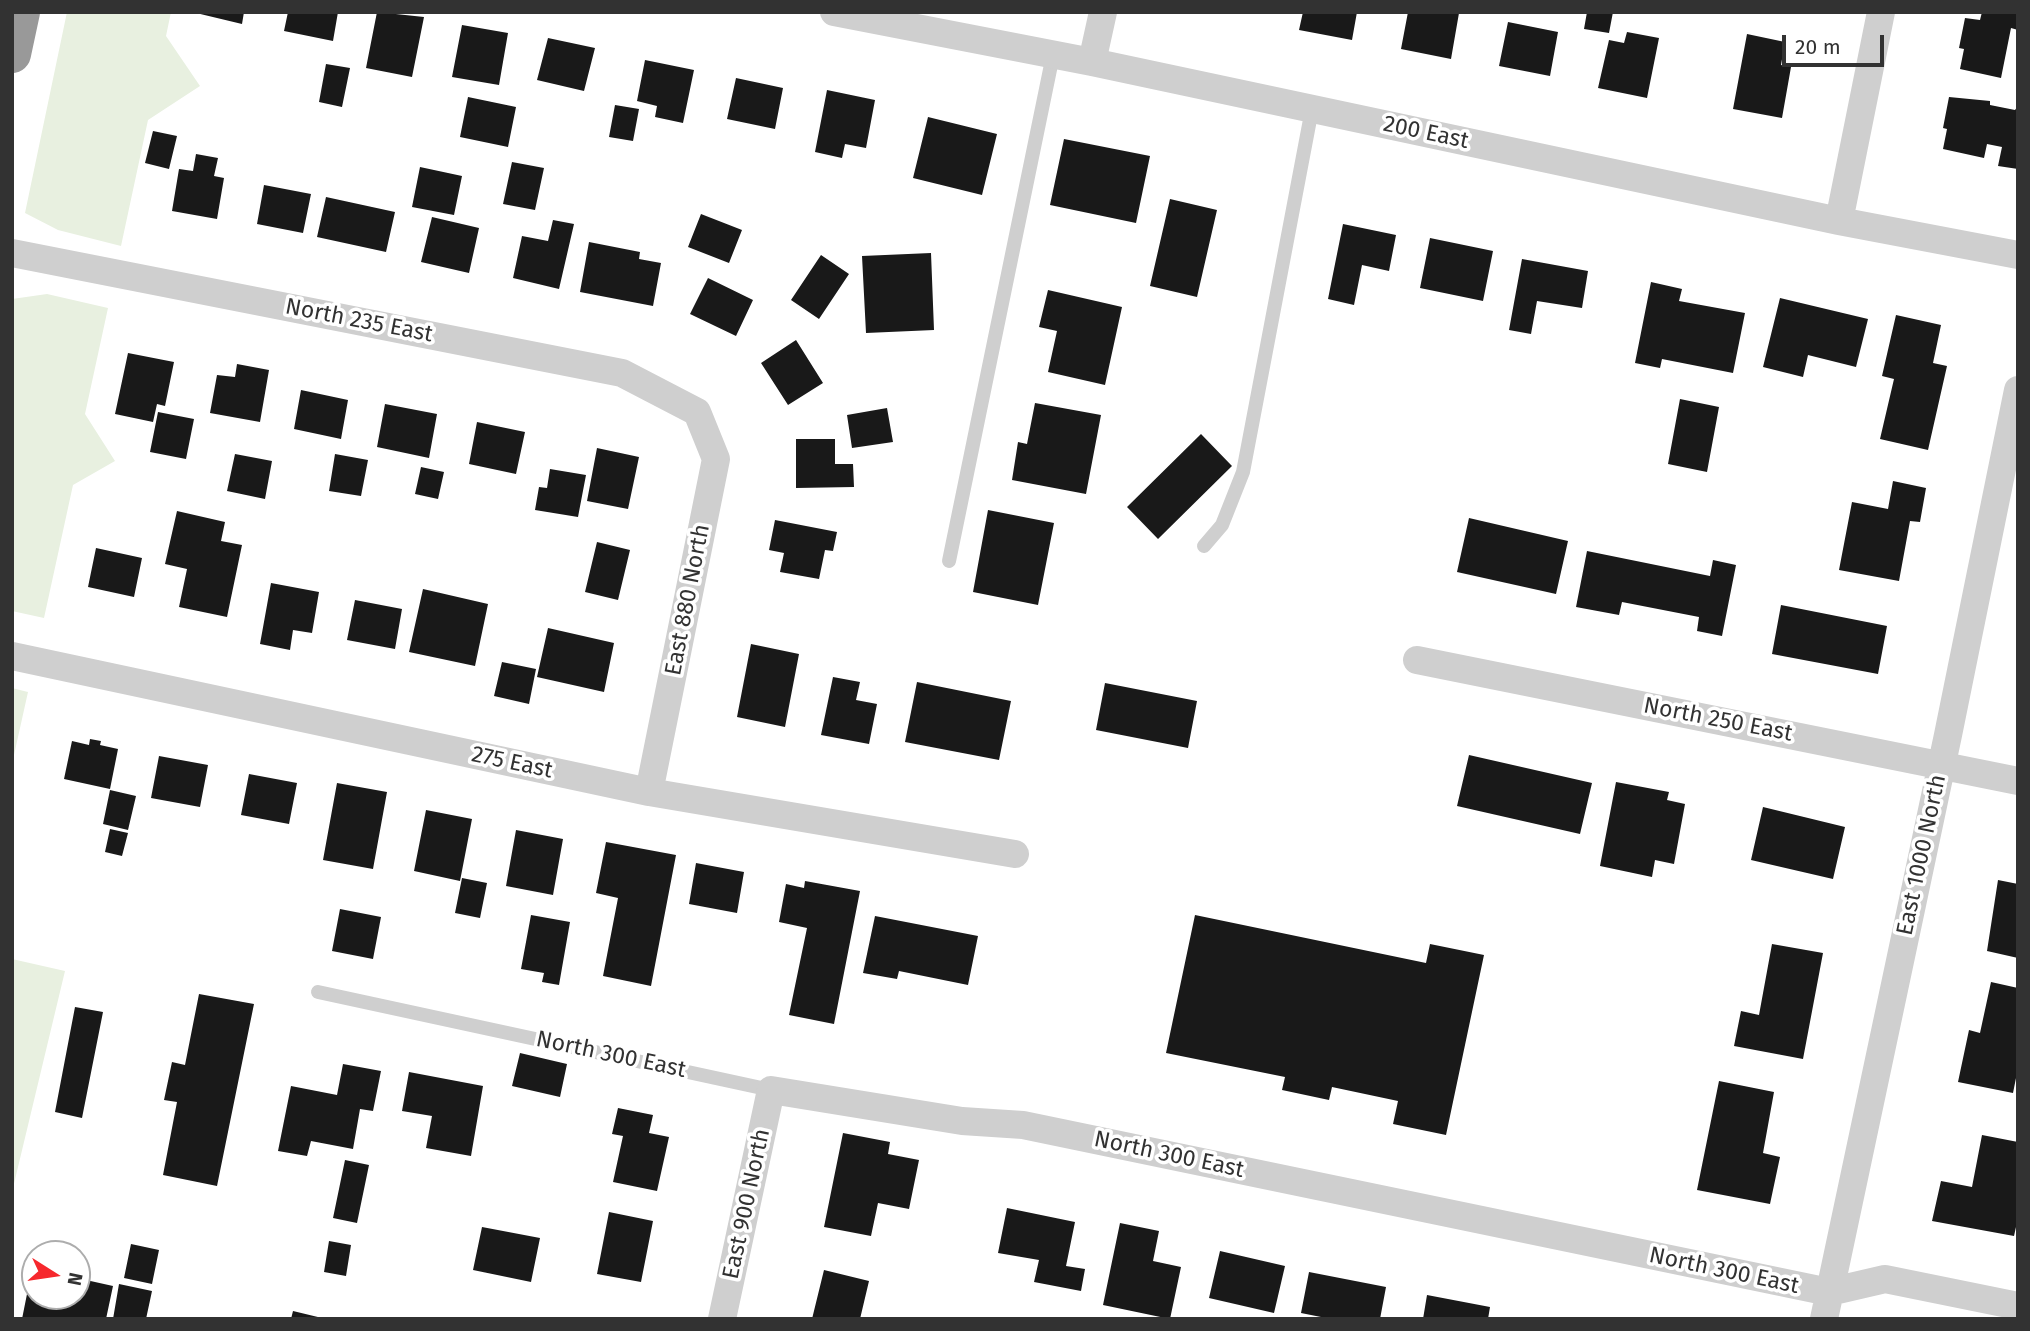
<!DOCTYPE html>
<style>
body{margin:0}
#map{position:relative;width:2030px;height:1331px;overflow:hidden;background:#fff;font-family:"Fira Sans",sans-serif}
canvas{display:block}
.frame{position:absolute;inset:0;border:14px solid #323232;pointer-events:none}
.north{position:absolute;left:21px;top:1240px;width:70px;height:70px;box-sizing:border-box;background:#fff;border:2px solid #adadad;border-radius:50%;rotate:102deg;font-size:19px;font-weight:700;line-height:28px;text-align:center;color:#323232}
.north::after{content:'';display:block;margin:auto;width:24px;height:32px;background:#f6282d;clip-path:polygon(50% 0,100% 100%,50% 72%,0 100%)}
.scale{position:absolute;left:1782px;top:35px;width:102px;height:32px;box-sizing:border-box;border:4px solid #323232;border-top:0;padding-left:9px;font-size:21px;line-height:24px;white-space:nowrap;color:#323232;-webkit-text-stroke:5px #fff;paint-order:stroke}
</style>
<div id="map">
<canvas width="2030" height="1331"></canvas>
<div class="frame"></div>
<div class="north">N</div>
<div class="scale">20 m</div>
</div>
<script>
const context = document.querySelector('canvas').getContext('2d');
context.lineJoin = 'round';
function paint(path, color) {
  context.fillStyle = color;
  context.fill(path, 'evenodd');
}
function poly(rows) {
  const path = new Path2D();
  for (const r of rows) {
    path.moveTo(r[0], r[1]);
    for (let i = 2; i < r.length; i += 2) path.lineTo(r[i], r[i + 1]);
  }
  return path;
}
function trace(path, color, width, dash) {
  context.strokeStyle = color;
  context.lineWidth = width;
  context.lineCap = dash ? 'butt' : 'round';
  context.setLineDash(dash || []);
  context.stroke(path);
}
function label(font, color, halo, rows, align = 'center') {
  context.font = font + ' "Fira Sans",sans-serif';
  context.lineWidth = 7;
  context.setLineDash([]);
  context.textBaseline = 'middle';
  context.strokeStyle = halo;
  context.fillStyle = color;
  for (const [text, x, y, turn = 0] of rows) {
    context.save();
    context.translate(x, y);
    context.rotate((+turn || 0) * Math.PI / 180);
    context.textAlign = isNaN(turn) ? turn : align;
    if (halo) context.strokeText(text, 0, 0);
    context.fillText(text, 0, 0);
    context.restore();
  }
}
paint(poly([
 [67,12,171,12,166,36,200,86,148,120,121,246,58,230,25,213],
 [47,294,108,308,85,414,115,461,73,485,44,618,12,611,12,299],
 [12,688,28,692,12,764],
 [12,959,65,971,12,1192]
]), '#e8f0e0');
paint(poly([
 [192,12,244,12,242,24],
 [288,12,338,12,333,41,284,31],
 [377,12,424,17,412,77,366,68],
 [1303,12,1357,12,1352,40,1299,30],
 [1408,12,1459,13,1451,59,1401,49],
 [1587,12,1613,12,1609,33,1584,29],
 [1982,12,2018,12,2018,30,2011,28,2001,78,1960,69,1964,49,1959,48,1965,18,1980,20],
 [1508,22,1558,32,1550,76,1499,66],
 [462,25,508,33,499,85,452,77],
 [1627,32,1659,38,1647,98,1598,88,1609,40,1624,43],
 [1747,34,1785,42,1781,65,1791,67,1782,118,1733,109],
 [548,38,595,48,584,91,537,80],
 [645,60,694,70,683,123,655,117,657,106,637,101],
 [326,64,350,68,342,107,319,102],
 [736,78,783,88,775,129,727,119],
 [827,90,875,100,866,148,845,144,842,158,815,152],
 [468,97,516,107,508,147,460,137],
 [1949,97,1990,101,1990,105,2015,110,2018,106,2018,169,1998,166,2002,147,1987,144,1984,158,1943,149,1947,129,1943,128],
 [615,105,639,109,633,141,609,137],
 [928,117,997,134,982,195,913,178],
 [153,131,177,136,169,169,145,163],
 [1064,139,1150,156,1136,223,1050,205],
 [196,154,218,158,214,176,224,178,217,219,172,211,179,169,193,171],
 [512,162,544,168,535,210,503,204],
 [420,167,462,176,454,215,412,207],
 [264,185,311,194,303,233,257,224],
 [326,197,395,212,386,252,317,237],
 [1170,199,1217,210,1197,297,1150,286],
 [701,214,742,230,729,263,688,247],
 [432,217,479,228,469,273,421,262],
 [553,220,574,224,559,289,513,278,522,236,548,241],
 [1343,224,1396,235,1389,271,1362,265,1354,305,1328,299],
 [1430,238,1493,251,1483,301,1420,288],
 [589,242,640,252,639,259,661,263,653,306,580,292],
 [931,253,934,330,866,333,862,256],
 [821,255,849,274,819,319,791,300],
 [1522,259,1588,271,1582,308,1537,301,1531,334,1509,330],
 [708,278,753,300,736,336,690,314],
 [1651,282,1682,289,1679,301,1745,313,1733,373,1662,359,1660,368,1635,363],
 [1048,290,1122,307,1105,385,1048,372,1057,331,1039,327],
 [1780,298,1868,319,1856,367,1808,355,1803,377,1763,367],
 [1896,315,1941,325,1933,363,1947,366,1928,450,1880,439,1894,379,1882,376],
 [796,340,823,383,788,405,761,363],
 [128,353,174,362,165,406,157,404,153,422,115,414],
 [237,364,269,370,260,422,210,413,217,375,235,377],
 [301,390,348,400,341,439,294,429],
 [1680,399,1719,407,1707,472,1668,464],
 [1035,403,1101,415,1086,494,1012,480,1018,442,1027,444],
 [385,404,437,414,429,458,377,447],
 [887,408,893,442,852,448,847,415],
 [158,412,194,419,186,459,150,452],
 [477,422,525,432,516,474,469,464],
 [1201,434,1232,466,1158,539,1127,507],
 [796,439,835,439,835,464,853,464,854,487,796,488],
 [597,448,639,457,628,509,587,501],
 [235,454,272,461,265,499,227,491],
 [335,454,368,460,361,496,329,491],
 [421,467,444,472,438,499,415,494],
 [550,469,586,475,578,517,535,510,539,487,547,488],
 [1893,481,1926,488,1920,522,1910,521,1899,581,1839,570,1852,502,1888,509],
 [988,510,1054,523,1038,605,973,592],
 [177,511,225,522,221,541,242,545,227,617,179,607,187,569,165,564],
 [1469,518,1568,541,1556,594,1457,572],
 [775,520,837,532,833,551,825,550,819,579,780,572,784,553,769,550],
 [597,542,630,550,618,600,585,592],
 [96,548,142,558,134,597,88,587],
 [1587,551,1710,576,1713,560,1736,565,1722,636,1697,631,1699,617,1622,602,1619,615,1576,607],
 [271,583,319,592,312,633,293,630,290,650,260,644],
 [423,589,488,604,475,666,409,652],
 [355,600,402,609,395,649,347,640],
 [1781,605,1887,626,1878,674,1772,654],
 [548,628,614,643,604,692,537,677],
 [751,644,799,654,785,727,737,717],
 [502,662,536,669,529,704,494,696],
 [833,677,860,682,856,700,877,704,869,744,821,735],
 [917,682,1011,701,999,760,905,742],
 [1105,683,1197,701,1188,748,1096,730],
 [90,739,101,741,100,745,118,749,110,789,64,779,72,741,89,745],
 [1469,755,1592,783,1580,834,1457,806],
 [159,756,208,765,200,807,151,798],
 [249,774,297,783,289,824,241,815],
 [1616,782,1669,792,1667,800,1685,804,1674,864,1655,860,1652,877,1600,866],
 [337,783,387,792,373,869,323,860],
 [110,790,136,796,128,830,103,824],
 [1763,807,1845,827,1833,879,1751,860],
 [426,810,472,819,460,881,414,871],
 [110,829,128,833,122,856,105,852],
 [516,830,563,839,553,895,506,886],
 [606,842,676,855,651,986,603,976,618,898,596,893],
 [696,863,744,872,737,913,689,904],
 [462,878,487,883,480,918,455,913],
 [1998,880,2018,884,2018,958,1987,951],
 [805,881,860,891,834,1024,789,1015,807,928,779,922,786,884,804,888],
 [340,909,381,917,373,959,332,951],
 [531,915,570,922,559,985,542,982,544,973,521,969],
 [1195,915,1426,963,1430,944,1484,955,1446,1135,1393,1124,1398,1101,1332,1087,1329,1100,1282,1090,1285,1077,1166,1053],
 [875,916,978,936,968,985,899,971,897,979,863,973],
 [1772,944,1823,953,1803,1059,1734,1046,1741,1011,1759,1015],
 [1991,982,2018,988,2018,1068,2013,1093,1958,1082,1969,1030,1980,1033],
 [199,994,254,1004,217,1186,163,1175,177,1102,164,1100,172,1062,185,1065],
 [75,1007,103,1012,82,1118,55,1112],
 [520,1053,567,1064,560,1097,512,1086],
 [343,1064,381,1071,373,1111,360,1109,353,1149,311,1141,307,1156,278,1151,291,1086,337,1095],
 [409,1072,483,1086,471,1156,426,1148,432,1116,402,1111],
 [1719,1081,1774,1092,1763,1153,1780,1157,1770,1204,1697,1190],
 [618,1108,653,1115,649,1133,669,1137,657,1191,613,1182,623,1136,612,1134],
 [843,1133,890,1142,888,1154,919,1160,909,1209,878,1203,871,1236,824,1227],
 [1982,1135,2018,1142,2018,1218,2014,1236,1932,1221,1941,1181,1972,1187],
 [345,1160,369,1165,357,1223,333,1218],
 [1007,1208,1075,1222,1066,1266,1085,1269,1081,1291,1034,1282,1039,1260,998,1253],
 [609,1212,653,1221,641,1282,597,1274],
 [1120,1223,1159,1231,1153,1261,1181,1267,1170,1319,1103,1305],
 [482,1227,540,1238,531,1282,473,1270],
 [329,1241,351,1245,346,1276,324,1272],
 [131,1244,159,1250,152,1284,124,1278],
 [1220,1251,1285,1266,1274,1313,1209,1298],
 [824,1270,869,1281,860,1319,812,1319],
 [1309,1272,1386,1287,1380,1319,1331,1319,1301,1313],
 [77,1278,113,1286,106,1319,22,1319,27,1294,66,1303,68,1296,77,1296],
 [119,1284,152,1291,146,1319,113,1319],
 [1427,1295,1490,1307,1488,1319,1423,1319],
 [293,1311,322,1318,322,1319,291,1319]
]), '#191919');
trace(poly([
 [1204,546,1222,525,1243,472,1312,109],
 [949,561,1053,55],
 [318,992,771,1090]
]), '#cfcfcf', 14);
trace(poly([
 [834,12,1092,62,1839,221,2018,255],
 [1092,62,1103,12],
 [1839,221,1881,12],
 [12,253,622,373,697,412,716,459,649,792],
 [12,656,649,792,1015,854],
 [1417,660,2018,781],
 [722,1319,771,1090,962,1121,1023,1125,1829,1292,1885,1279,2018,1306],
 [1824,1319,1948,735,2018,390]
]), '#cfcfcf', 28);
trace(poly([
 [12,54,21,12]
]), '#999', 38);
label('23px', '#323232', '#fff', [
 ["200 East",1426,133,12],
 ["North 235 East",359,321,11],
 ["East 880 North",688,600,-79],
 ["North 250 East",1718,720,11],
 ["275 East",512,763,12],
 ["East 1000 North",1922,855,-78],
 ["North 300 East",611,1055,12],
 ["North 300 East",1169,1155,12],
 ["East 900 North",747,1204,-78],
 ["North 300 East",1724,1271,12]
]);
</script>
